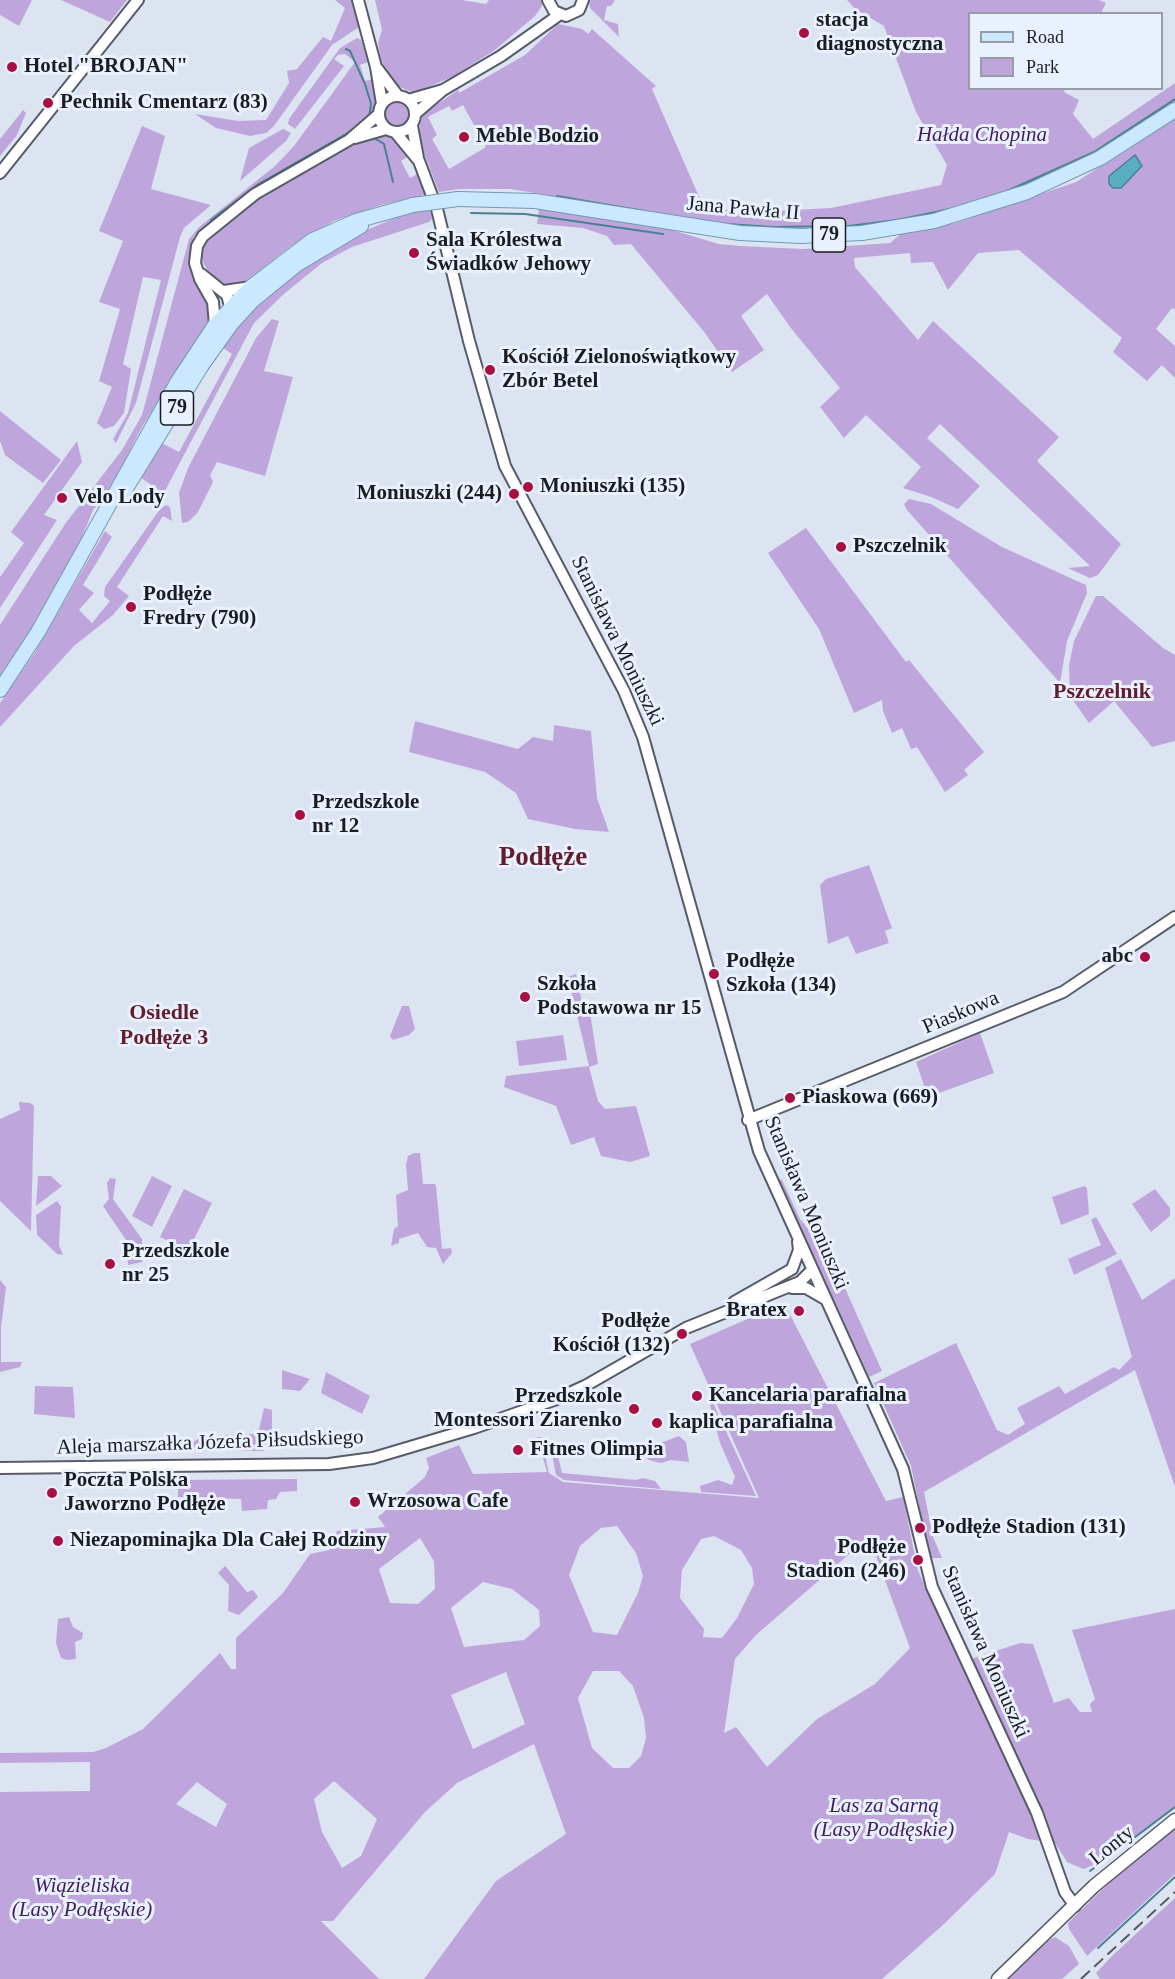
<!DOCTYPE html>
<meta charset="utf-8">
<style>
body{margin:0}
#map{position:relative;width:1175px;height:1979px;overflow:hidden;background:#dde4f1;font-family:"Times New Roman",serif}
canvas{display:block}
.legend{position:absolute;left:968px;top:12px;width:195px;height:78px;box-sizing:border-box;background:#eaf1fe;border:2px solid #979ca6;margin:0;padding:8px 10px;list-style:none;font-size:18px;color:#1b1d22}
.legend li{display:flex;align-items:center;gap:12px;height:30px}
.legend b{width:30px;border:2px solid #979ca6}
</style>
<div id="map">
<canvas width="1175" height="1979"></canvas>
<ul class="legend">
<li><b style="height:8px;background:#cae9fe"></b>Road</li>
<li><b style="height:16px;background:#bea6dd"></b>Park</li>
</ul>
</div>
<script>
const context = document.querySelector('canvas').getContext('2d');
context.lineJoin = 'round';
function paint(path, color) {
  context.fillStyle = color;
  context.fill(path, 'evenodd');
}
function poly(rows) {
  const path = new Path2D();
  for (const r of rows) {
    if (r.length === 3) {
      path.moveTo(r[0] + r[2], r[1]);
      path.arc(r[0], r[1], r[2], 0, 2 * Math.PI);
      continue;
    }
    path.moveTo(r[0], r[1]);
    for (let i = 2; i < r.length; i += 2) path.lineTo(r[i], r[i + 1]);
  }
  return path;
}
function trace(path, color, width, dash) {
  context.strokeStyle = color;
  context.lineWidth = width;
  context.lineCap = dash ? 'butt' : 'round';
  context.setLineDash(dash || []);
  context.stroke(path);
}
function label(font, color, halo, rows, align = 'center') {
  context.font = font + ' "Times New Roman",serif';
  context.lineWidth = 6;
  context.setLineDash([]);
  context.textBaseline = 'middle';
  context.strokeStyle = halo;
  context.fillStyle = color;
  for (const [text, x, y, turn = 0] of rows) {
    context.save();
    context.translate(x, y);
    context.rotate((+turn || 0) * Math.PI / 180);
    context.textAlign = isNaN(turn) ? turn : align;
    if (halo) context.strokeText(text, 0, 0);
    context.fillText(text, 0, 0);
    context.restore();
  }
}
paint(poly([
 [0,0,32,0,19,26,0,15],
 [61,0,127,0,110,22],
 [335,0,353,0,359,27,332,45,274,126,266,133,250,136,216,128,195,114,238,121,266,120,289,83,287,71,297,69,323,37,331,41,345,8],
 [375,0,462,0,486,4,489,0,542,0,542,6,535,16,495,50,452,77,414,93,395,85,381,60,378,43,382,30],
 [589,0,615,0,611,6,607,6,604,20,618,24,619,37,590,8],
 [847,0,1099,0,1106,3,1101,13,970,14,970,88,1065,89,1064,92,1079,100,1073,114,1093,139,1175,83,1175,103,1101,152,1053,176,982,203,981,198,951,210,873,224,799,227,723,224,510,189,460,189,439,192,417,135,423,114,458,90,459,93,525,55,558,24,582,29,588,34,592,29,656,86,652,89,704,208,754,212,831,208,941,185,947,165,916,112,884,26,855,9],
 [463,105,486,147,449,169,432,139,437,135,428,117,449,106,452,111],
 [357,38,361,40,368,62,360,65,365,81,374,79,380,102,374,113,353,130,257,185,194,236,189,260,192,273,209,299,211,319,142,427,108,493,93,510,77,550,23,645,0,679,0,625,65,524,122,450,142,415,189,239,199,227,275,166,294,146,355,62,345,54,338,55,334,59,344,66,295,129,288,124,289,119,340,48],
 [397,115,13],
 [23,110,26,113,17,135,0,156,0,139],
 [1175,118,1175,310,1172,308,1156,329,1175,346,1175,378,1162,365,1147,381,1113,352,1122,338,1019,250,978,253,948,290,933,262,911,263,910,253,854,258,855,267,918,340,933,321,1059,437,1037,461,1121,544,1098,575,1090,578,1068,568,1090,566,940,424,927,438,980,486,958,509,931,497,903,488,921,467,866,415,844,438,820,407,840,388,790,327,767,294,741,316,764,350,732,372,705,333,631,244,614,245,607,236,583,228,537,224,539,208,672,230,719,244,740,246,803,249,890,243,901,234,956,223,1076,182],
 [142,126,165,136,151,189,211,205,184,228,180,237,136,403,116,443,113,439,128,413,161,280,143,277,123,364,131,369,124,413,114,426,104,429,97,423,112,387,99,381,120,309,99,302,123,241,99,231],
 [283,129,291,133,286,141,240,181,249,148],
 [384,134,396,138,409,156,401,161,410,178,417,174,425,195,381,205,334,221,291,246,240,286,231,288,212,278,201,259,202,250,210,237,264,195,358,141],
 [429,208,432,219,429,222,352,247,322,263,285,293,254,323,159,502,155,498,159,490,141,478,162,443,179,452,232,354,220,346,243,318,288,276,354,235,410,212],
 [272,319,279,321,264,371,293,377,265,476,217,462,210,475,213,482,198,512,188,522,182,523,179,493,188,468,256,338],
 [0,411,61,460,43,483,5,455,0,441],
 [77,441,82,462,44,515,57,520,0,608,0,577,24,543,11,532],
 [909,499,931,504,1002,547,1086,585,1087,593,1067,641,1060,683,907,510,904,504],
 [166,505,170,507,172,521,163,516,117,587,129,596,113,615,74,646,0,727,0,703,34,654,105,531,112,537,83,585,94,593,79,610,92,623,110,601,104,596,105,587,160,509],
 [806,528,906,662,909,660,984,752,964,770,968,775,945,792,917,747,911,749,902,728,892,733,883,711,882,700,854,713,819,629,768,553],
 [1096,596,1103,596,1163,648,1175,655,1175,741,1152,747,1114,701,1089,723,1070,696,1069,665,1074,641],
 [415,721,518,749,533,737,553,741,554,725,591,731,597,798,609,832,575,829,528,819,516,793,485,772,409,752],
 [869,865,892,928,885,931,889,943,856,954,848,936,828,944,820,885,826,879],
 [576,974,584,1012,590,1013,598,1064,589,1067,598,1101,605,1109,636,1106,650,1156,630,1162,601,1156,594,1137,571,1145,556,1106,504,1087,506,1076,589,1066,568,977],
 [402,1006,409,1006,415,1029,409,1035,393,1040,390,1036],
 [980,1033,994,1073,928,1097,916,1062],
 [563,1035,567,1060,519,1066,516,1041],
 [19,1102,30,1103,34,1106,31,1231,0,1201,0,1119,20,1110],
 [414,1153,420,1153,423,1184,435,1184,436,1186,442,1249,451,1248,452,1253,443,1264,436,1248,427,1247,418,1233,399,1239,399,1243,391,1246,394,1229,398,1226,396,1195,408,1190,406,1165,408,1156],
 [38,1176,51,1176,62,1186,36,1206],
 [152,1176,172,1186,152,1227,132,1216],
 [110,1178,116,1179,113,1199,142,1239,142,1262,128,1265,126,1240,103,1206,109,1199,107,1183],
 [779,1179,782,1180,800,1219,814,1236,830,1268,836,1268,882,1371,869,1377],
 [1084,1186,1087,1188,1089,1214,1061,1225,1052,1197],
 [184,1189,212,1203,188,1251,160,1237],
 [1155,1189,1170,1208,1170,1216,1151,1232,1132,1204],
 [57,1201,61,1206,59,1245,63,1255,57,1254,37,1235,36,1215],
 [1096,1217,1117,1254,1074,1275,1068,1259,1101,1245,1091,1220],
 [1121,1259,1142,1300,1175,1278,1175,1487,1135,1370,924,1492,933,1537,942,1558,930,1558,911,1466,874,1383,956,1343,997,1430,1008,1435,1025,1424,1017,1408,1059,1386,1065,1394,1114,1367,1119,1370,1132,1357,1105,1268],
 [0,1280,6,1287,1,1328,1,1362,22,1362,20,1367,0,1372],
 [784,1303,886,1501,903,1497,918,1571,962,1662,1020,1643,1033,1644,1054,1703,1069,1698,1080,1712,1092,1712,1090,1704,1095,1699,1072,1630,1175,1609,1175,1807,1097,1864,1083,1869,1067,1862,1055,1843,1028,1839,1009,1832,995,1874,944,1924,882,1979,424,1979,496,1881,566,1834,534,1744,457,1783,425,1812,333,1921,321,1921,379,1979,0,1979,0,1792,90,1791,90,1762,0,1763,0,1753,93,1752,106,1748,143,1729,220,1653,231,1669,236,1669,236,1638,283,1593,310,1554,329,1550,337,1531,385,1527,378,1517,425,1477,429,1468,426,1458,459,1445,473,1474,547,1472,537,1437,541,1437,549,1473,563,1482,759,1498,690,1344],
 [617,1526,636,1553,643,1576,638,1593,617,1635,593,1632,569,1575,580,1546,601,1528],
 [714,1536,741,1550,752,1568,754,1584,737,1618,722,1638,703,1637,704,1629,680,1598,682,1570,701,1539],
 [869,1537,910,1648,875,1684,817,1719,767,1767,736,1727,724,1733,735,1659,756,1635],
 [420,1538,434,1561,435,1589,418,1604,390,1603,379,1569],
 [483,1582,512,1589,539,1610,540,1626,524,1640,464,1647,451,1608],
 [593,1671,619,1671,633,1686,644,1718,646,1738,641,1756,629,1768,613,1768,592,1748,578,1698],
 [506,1672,525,1724,473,1749,451,1695],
 [334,1781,377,1819,361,1856,342,1868,322,1832,314,1799],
 [197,1782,227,1804,216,1827,176,1804],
 [282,1370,310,1379,300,1391,282,1389],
 [326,1372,370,1396,362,1414,321,1393],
 [35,1386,73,1387,75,1418,34,1414],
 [713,1403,756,1496,701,1492,700,1486,718,1480,732,1485,735,1477,720,1443,710,1405],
 [264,1408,272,1410,272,1439,263,1451,180,1450,203,1436,258,1434],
 [679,1436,686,1442,689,1462,671,1460,661,1463,649,1460,639,1451],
 [550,1443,556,1448,562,1473,636,1480,643,1478,655,1481,661,1489,564,1480,556,1475],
 [297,1479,297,1491,280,1492,276,1499,268,1500,267,1509,242,1511,241,1499,178,1497,178,1480],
 [225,1566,247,1592,253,1590,258,1597,239,1615,228,1611,229,1585,218,1573],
 [69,1617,73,1627,83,1633,82,1639,75,1642,76,1659,68,1660,61,1658,56,1643,58,1619],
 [1175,1828,1175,1874,1087,1956,1069,1929,1068,1923,1127,1865],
 [1175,1898,1175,1979,1100,1979,1096,1973,1113,1955],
 [1055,1937,1069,1946,1079,1964,1062,1979,1007,1979,1045,1942]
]), '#bea6dd');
const water = poly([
 [1135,155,1142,166,1121,188,1113,188,1109,184,1109,176,1135,155]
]);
paint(water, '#5badc1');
trace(water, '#488291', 1.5);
trace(poly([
 [346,49,350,51,365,84,371,104,369,118],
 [374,138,384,144,393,182],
 [1007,191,1094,152,1175,99],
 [557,196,644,211],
 [471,213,525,214,663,234],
 [239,214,265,194],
 [211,220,257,185,353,130],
 [727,224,774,227,848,226,897,220,950,209],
 [1090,1871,1175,1807],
 [1098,1948,1175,1877]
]), '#488291', 2);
const tertiary = poly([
 [358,0,376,67,382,104],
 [548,0,554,11,566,16,579,10,583,0],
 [377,68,398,96],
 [397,114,18],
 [408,100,443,90],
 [415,114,443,90,501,56,559,15],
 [412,126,418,158],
 [396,133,419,161,437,209,469,341,505,466,624,691,643,737,759,1151,903,1469,932,1587,1037,1813,1065,1892,1075,1906],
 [355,138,386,129],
 [0,173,138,0],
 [201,274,227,295,232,314],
 [224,291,251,287],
 [215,325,213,302,200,279,195,263,197,246,203,236,255,194,349,140,379,114],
 [748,1120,1063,992,1175,917],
 [792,1288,806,1288,825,1299],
 [734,1302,792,1269,799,1250,798,1242],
 [0,1468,329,1464,373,1458,474,1428,554,1400,585,1386,686,1328,800,1282,812,1270]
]);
const secondary = poly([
 [998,1979,1094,1886,1175,1820]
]);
const primary = poly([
 [458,199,535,201,740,233,801,236,862,233,934,221,1027,192,1100,158,1175,110],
 [120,498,202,365,232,323,252,301,296,265,361,226],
 [0,690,38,632,178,381,215,325,251,287,311,241,356,221,413,205]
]);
trace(tertiary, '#575d68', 14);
trace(secondary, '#575d68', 15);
trace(primary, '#7598b1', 16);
trace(tertiary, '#fff', 10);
trace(secondary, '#fff', 12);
trace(primary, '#cae9fe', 14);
trace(poly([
 [1081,1979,1175,1892]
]), '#54585f', 2, [12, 6]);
const primaryBridge = poly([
 [413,205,458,199]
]);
trace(primaryBridge, '#7598b1', 16, []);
trace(primaryBridge, '#cae9fe', 14);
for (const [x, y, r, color] of [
 [804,33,6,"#a71041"],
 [12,67,6,"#a71041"],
 [48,103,6,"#a71041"],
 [464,137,6,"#a71041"],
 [414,253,6,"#a71041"],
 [490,370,6,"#a71041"],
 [528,487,6,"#a71041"],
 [514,494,6,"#a71041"],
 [62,498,6,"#a71041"],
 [841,547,6,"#a71041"],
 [131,607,6,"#a71041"],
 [300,815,6,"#a71041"],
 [1145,957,6,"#a71041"],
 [714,974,6,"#a71041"],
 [525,997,6,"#a71041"],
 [790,1098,6,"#a71041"],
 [110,1264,6,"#a71041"],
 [799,1311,6,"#a71041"],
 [682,1334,6,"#a71041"],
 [697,1396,6,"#a71041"],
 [634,1409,6,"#a71041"],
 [657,1423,6,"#a71041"],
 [518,1450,6,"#a71041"],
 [52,1493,6,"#a71041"],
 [355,1502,6,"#a71041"],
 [920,1528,6,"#a71041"],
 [58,1541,6,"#a71041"],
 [918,1560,6,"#a71041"]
]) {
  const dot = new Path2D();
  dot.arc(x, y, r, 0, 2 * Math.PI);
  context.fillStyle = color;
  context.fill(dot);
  trace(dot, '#eaf1fe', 2);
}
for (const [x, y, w] of [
 [829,235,33],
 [177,408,33]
]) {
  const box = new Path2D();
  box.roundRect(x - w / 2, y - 17, w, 34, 4.5);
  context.fillStyle = '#eaf1fe';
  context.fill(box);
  trace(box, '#1b1d22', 1.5);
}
label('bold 20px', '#1b1d22', null, [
 ["79",829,235],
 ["79",177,408]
]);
label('bold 21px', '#1b1d22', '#eaf1fe', [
 ["stacja",816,21],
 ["diagnostyczna",816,45],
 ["Hotel \"BROJAN\"",24,67],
 ["Pechnik Cmentarz (83)",60,103],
 ["Meble Bodzio",476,137],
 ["Sala Królestwa",426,241],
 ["Świadków Jehowy",426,265],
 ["Kościół Zielonoświątkowy",502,358],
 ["Zbór Betel",502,382],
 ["Moniuszki (135)",540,487],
 ["Moniuszki (244)",502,494,"right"],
 ["Velo Lody",74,498],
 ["Pszczelnik",853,547],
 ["Podłęże",143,595],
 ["Fredry (790)",143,619],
 ["Przedszkole",312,803],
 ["nr 12",312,827],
 ["abc",1133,957,"right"],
 ["Podłęże",726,962],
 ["Szkoła (134)",726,986],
 ["Szkoła",537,985],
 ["Podstawowa nr 15",537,1009],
 ["Piaskowa (669)",802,1098],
 ["Przedszkole",122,1252],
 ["nr 25",122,1276],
 ["Bratex",787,1311,"right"],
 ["Podłęże",670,1322,"right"],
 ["Kościół (132)",670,1346,"right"],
 ["Kancelaria parafialna",709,1396],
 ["Przedszkole",622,1397,"right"],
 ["Montessori Ziarenko",622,1421,"right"],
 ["kaplica parafialna",669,1423],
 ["Fitnes Olimpia",530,1450],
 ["Poczta Polska",64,1481],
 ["Jaworzno Podłęże",64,1505],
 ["Wrzosowa Cafe",367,1502],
 ["Podłęże Stadion (131)",932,1528],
 ["Niezapominajka Dla Całej Rodziny",70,1541],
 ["Podłęże",906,1548,"right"],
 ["Stadion (246)",906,1572,"right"]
], 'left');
label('italic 21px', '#401d60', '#eaf1fe', [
 ["Hałda Chopina",982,135],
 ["Las za Sarną",884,1806],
 ["(Lasy Podłęskie)",884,1830],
 ["Wiązieliska",82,1886],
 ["(Lasy Podłęskie)",82,1910]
]);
label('21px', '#1b1d22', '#eaf1fe', [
 ["Jana Pawła II",743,209,5],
 ["Stanisława Moniuszki",617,641,64],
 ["Piaskowa",961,1013,-23],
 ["Stanisława Moniuszki",806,1203,67],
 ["Aleja marszałka Józefa Piłsudskiego",210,1443,-2],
 ["Stanisława Moniuszki",985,1652,66],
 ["Lonty",1112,1846,-39]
]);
label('bold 22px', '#631e2d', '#eaf1fe', [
 ["Pszczelnik",1102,692],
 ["Osiedle",164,1013],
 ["Podłęże 3",164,1038]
]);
label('bold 27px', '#631e2d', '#eaf1fe', [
 ["Podłęże",543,858]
]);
</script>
